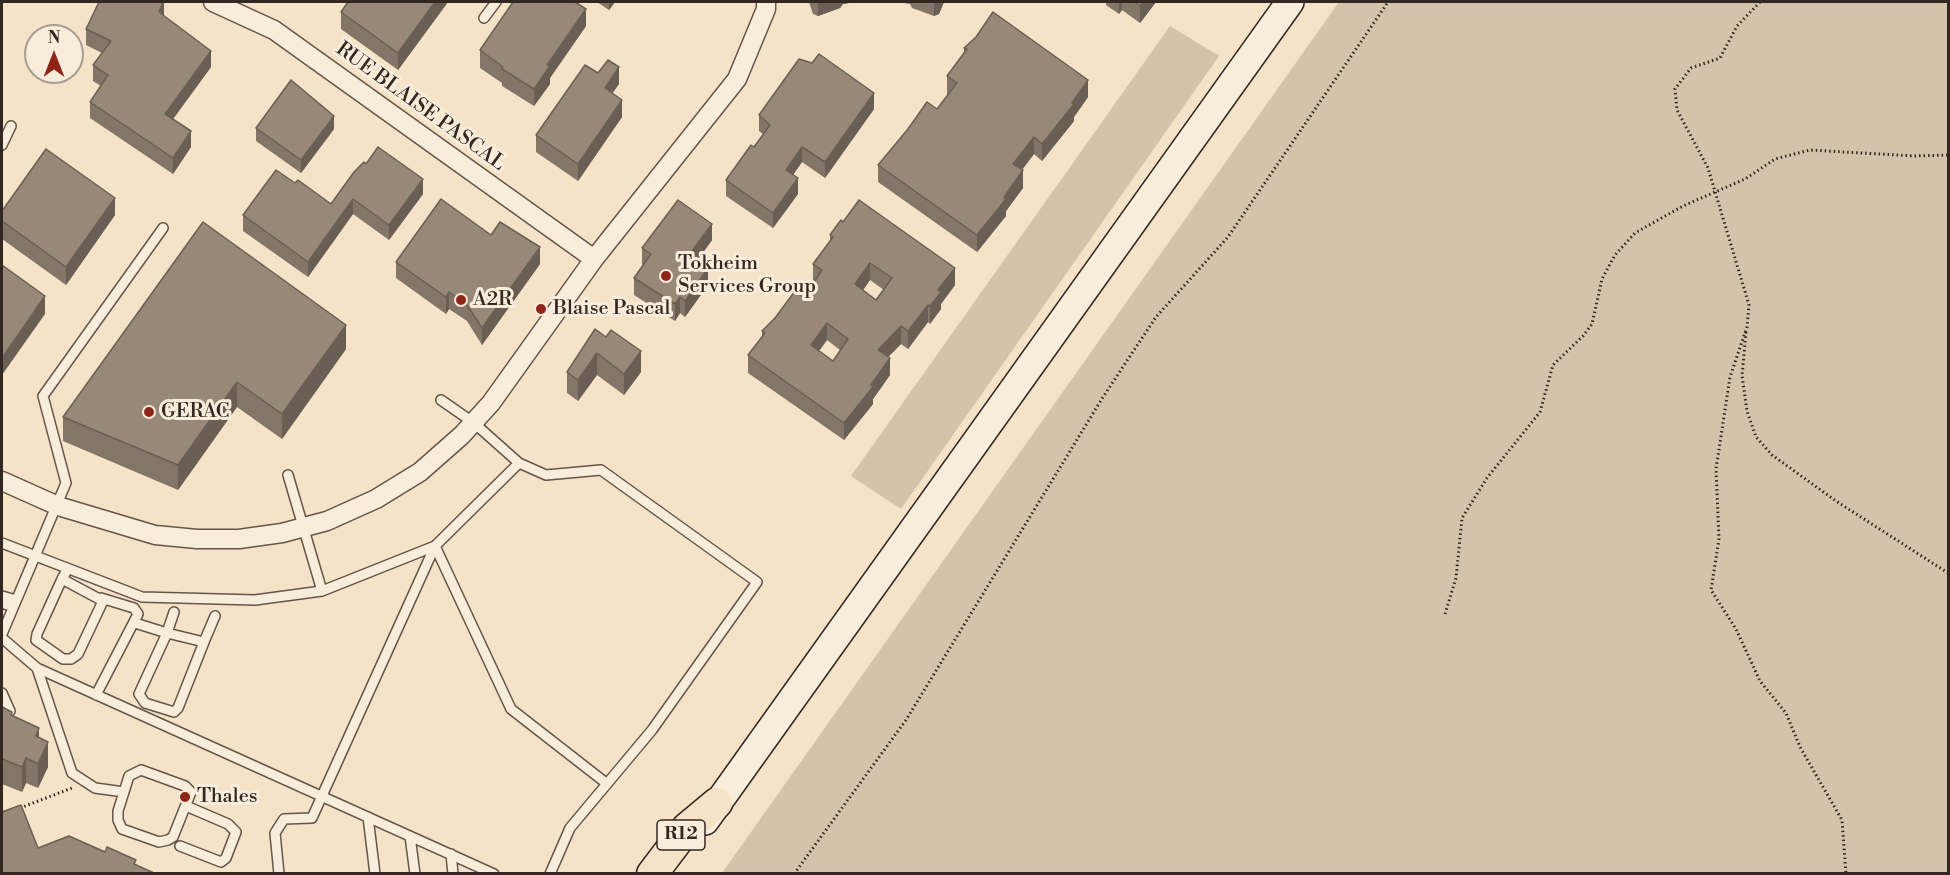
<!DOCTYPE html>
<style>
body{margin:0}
#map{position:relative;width:1950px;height:875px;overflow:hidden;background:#f5e2c7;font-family:"Libre Bodoni",serif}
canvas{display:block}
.frame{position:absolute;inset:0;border:3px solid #332722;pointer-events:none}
.north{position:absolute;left:24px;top:24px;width:60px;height:60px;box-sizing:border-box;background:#f8ecdb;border:2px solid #a99d91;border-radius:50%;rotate:0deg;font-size:16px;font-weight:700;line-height:24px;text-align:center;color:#332722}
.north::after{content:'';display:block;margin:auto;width:21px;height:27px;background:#8f2418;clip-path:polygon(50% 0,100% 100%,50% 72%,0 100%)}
</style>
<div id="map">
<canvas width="1950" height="875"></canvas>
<div class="frame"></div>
<div class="north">N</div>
</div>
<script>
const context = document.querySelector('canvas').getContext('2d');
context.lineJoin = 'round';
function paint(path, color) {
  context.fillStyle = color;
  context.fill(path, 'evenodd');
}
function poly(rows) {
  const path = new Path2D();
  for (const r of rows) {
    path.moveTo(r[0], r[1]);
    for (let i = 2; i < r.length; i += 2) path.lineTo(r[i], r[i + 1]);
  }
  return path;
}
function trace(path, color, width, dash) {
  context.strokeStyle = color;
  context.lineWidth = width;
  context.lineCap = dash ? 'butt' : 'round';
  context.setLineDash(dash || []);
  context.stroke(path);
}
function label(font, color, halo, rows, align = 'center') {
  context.font = font + ' "Libre Bodoni",serif';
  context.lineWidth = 6;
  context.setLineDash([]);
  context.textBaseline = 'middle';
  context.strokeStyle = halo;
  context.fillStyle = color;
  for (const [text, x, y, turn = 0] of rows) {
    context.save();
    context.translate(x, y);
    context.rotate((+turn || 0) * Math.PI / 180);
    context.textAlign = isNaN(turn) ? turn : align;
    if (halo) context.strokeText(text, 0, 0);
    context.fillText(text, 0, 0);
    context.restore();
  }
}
paint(poly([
 [1339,2,1948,2,1948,873,722,873],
 [1170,26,1219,56,901,509,851,476]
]), '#d4c2ab');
const lane = poly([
 [484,18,496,2],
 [2,145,11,126],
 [441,400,474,423,519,463],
 [288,475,322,591],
 [2,543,142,597,255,600,322,591,435,546,519,463,546,475,601,470,757,582,652,730,570,828,550,874],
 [435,546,511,709,606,783],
 [62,579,103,601,78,654,71,659,63,659,36,640,37,634,62,579,67,570],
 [2,596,16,600],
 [2,603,13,607],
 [135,623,167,633,204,642,178,708,174,712,145,703,139,694,167,633,174,612],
 [2,634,66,483,43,396,163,228],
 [2,638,37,668,72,773,95,788,124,792],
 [204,642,215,616],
 [37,668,494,874],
 [2,693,10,711],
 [96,695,138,614,134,608,101,598],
 [141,770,185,786,191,792,173,837,168,840,159,842,122,829,118,820,118,811,129,776,141,770],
 [368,817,375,874],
 [410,836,415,874],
 [180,846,221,862,226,858,236,832,228,824,186,806],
 [451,854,453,874],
 [279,874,275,833,284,819,312,818,435,546]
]);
const street = poly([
 [213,2,274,30,594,259],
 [2,481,58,506,155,535,197,539,239,539,282,533,327,521,376,499,420,472,462,435,491,403,594,259,737,79,766,9,766,2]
]);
const secondary = poly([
 [705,821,1290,2]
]);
const primary = poly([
 [652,874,687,828,717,803]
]);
trace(lane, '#64564b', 12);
trace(street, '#64564b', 21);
trace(secondary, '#332722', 30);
trace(primary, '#332722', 33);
trace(poly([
 [1760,2,1737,26,1720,58,1691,68,1675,89,1677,110,1708,168,1749,305,1747,327,1730,377,1716,469,1719,539,1711,590,1736,629,1760,681,1786,713,1800,747,1842,820,1846,874],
 [1746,332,1742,376,1747,411,1756,437,1772,455,1836,501,1948,573],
 [1445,614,1456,578,1462,518,1487,478,1540,412,1553,365,1583,336,1592,324,1602,279,1615,255,1635,233,1683,206,1745,179,1775,159,1810,150,1914,156,1948,155],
 [20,808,72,788],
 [794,874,906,720,1103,397,1156,317,1228,237,1388,2]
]), '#332722', 3, [1.5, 3]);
trace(lane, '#f8ecdb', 9);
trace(street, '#f8ecdb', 18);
trace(secondary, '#f8ecdb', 27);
trace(primary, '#f5e2c7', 30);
paint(poly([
 [164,2,164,16,211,67,173,119,191,147,173,174,90,118,90,102,101,86,93,81,93,65,102,53,86,45,86,29],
 [448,2,398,70,341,29,341,12],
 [597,2,615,2,609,10],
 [809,2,855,2,843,4,840,8,818,16,813,14],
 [862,2,890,2,889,3,864,3],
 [898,2,944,2,939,14,934,16,912,8,910,4],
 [1106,2,1156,2,1140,23,1122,10,1119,14,1106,5],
 [586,26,550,78,550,84,534,106,502,86,502,83,480,68,480,50],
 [964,48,1088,97,1074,117,1074,121,1042,161,1034,154,1022,170,1023,188,1006,211,1006,216,977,252,878,182,878,165,937,109,948,95,947,94,947,76,964,53],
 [598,73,619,84,612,93,622,117,578,181,536,152,536,135],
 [874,109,825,178,802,162,793,175,798,194,773,228,726,196,726,180,754,147,763,134,759,131,759,115],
 [256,128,334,129,301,173,256,141],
 [354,172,423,194,389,240,353,214,308,277,243,231,243,215,331,204],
 [2,211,115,215,66,285,2,239],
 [491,235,540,264,482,345,467,321,449,309,446,314,396,278,396,262],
 [830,235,955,285,941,304,941,309,935,317,930,324,928,322,908,349,901,344,888,357,890,375,873,399,873,404,844,440,748,373,748,355,762,337,762,331,804,298,814,282,813,281,813,264,830,241],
 [870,280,884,290,876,300,863,290],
 [827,340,840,350,833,361,819,351],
 [712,240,697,261,708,285,685,317,680,313,675,321,634,295,634,278,643,265,642,264,642,248],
 [595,329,641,372,624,395,597,375,578,401,567,393,567,372],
 [346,349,282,439,237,407,178,490,63,441,63,417],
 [2,707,39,737,48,767,38,788,26,783,22,792,2,784]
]), '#837567');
paint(poly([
 [163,2,164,2,164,16,159,12],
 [435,2,448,2,398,70,398,53],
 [609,2,615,2,609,10],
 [818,2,855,2,843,4,840,8,818,16],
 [934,2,944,2,939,14,934,16],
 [1119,2,1122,2,1122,10,1119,14],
 [1143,2,1156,2,1140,23,1140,6],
 [586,9,586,26,550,78,550,84,534,106,534,89,547,65],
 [211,51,211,67,165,130,165,114],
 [619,67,619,84,605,104,605,88],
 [1088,80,1088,97,1074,117,1074,121,1042,161,1042,144],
 [874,93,874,109,825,178,825,162],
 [622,100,622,117,578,181,578,164],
 [334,116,334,129,301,173,301,160],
 [191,131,191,147,173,174,173,158],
 [1034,137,1034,154,1013,181,1013,164],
 [802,147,802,162,786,185,786,170],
 [1023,170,1023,188,1006,211,1006,216,977,252,977,235],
 [798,178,798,194,773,228,773,213],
 [423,179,423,194,389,240,389,225],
 [115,198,115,215,66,285,66,267],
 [353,199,353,214,308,277,308,262],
 [712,224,712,240,689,272,689,255],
 [540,247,540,264,482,345,482,328],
 [870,263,870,280,855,302,855,284],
 [708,268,708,285,685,317,685,301],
 [955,268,955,285,941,304,941,309,930,324,930,306,938,290],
 [449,292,449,309,446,314,446,297],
 [45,296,45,314,2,375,2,358],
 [680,297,680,313,675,321,675,304],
 [928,305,928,322,908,349,908,331],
 [827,323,827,340,811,362,811,345],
 [346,325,346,349,282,439,282,414],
 [901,326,901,344,878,367,878,350],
 [641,351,641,372,624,395,624,374],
 [597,353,597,375,578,401,578,380],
 [890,358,890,375,873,399,873,404,844,440,844,423],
 [237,382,237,407,178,490,178,465],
 [39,728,39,752,36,736],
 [48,742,48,767,38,788,38,764],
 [26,758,26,783,22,792,22,767]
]), '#6a5f54');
const building = poly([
 [99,2,163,2,159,12,211,51,165,114,191,131,173,158,90,102,108,75,93,65,111,41,86,29,99,2],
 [348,2,435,2,398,53,341,12,348,2],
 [513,2,575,2,586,9,547,65,550,66,534,89,502,69,503,67,480,50,513,2],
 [1135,2,1143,2,1140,6,1135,2],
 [993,12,1088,80,1072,103,1074,104,1042,144,1034,137,1013,164,1023,170,1004,197,1006,199,977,235,878,165,908,129,927,102,937,109,957,83,947,76,967,49,964,48,976,37,993,12],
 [819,54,874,93,825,162,802,147,786,170,798,178,773,213,726,180,751,145,754,147,770,125,759,115,799,59,812,63,819,54],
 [608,60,619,67,605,88,622,100,578,164,536,135,585,65,598,73,608,60],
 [291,80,334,116,301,160,256,128,291,80],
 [378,147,423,179,389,225,353,199,308,262,243,215,276,170,295,183,298,180,331,204,354,172,364,162,366,164,378,147],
 [46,149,115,198,66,267,2,221,2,211,46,149],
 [441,199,491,235,500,222,540,247,482,328,467,305,449,292,446,297,396,262,441,199],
 [678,200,712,224,689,255,708,268,685,301,680,297,675,304,634,278,651,254,642,248,678,200],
 [859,200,955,268,938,290,941,292,935,300,930,306,928,305,908,331,901,326,878,350,890,358,871,385,873,387,844,423,748,355,765,333,762,331,775,318,795,291,804,298,822,270,813,264,833,237,830,235,835,228,841,220,843,222,859,200],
 [870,263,892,278,876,300,855,284,870,263],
 [827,323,848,339,833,361,811,345,827,323],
 [203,222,346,325,282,414,237,382,178,465,63,417,203,222],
 [2,265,45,296,2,358,2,265],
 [595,329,606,337,611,330,641,351,624,374,597,353,578,380,567,372,595,329],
 [2,707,12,712,11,715,39,728,36,736,48,742,38,764,26,758,22,767,2,759,2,707],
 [21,805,38,848,69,836,105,852,107,847,136,860,134,864,154,873,2,873,2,812,21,805]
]);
paint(building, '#988878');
trace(building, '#6a5f54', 1.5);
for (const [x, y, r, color] of [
 [666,276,6,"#8f2418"],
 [461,300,6,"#8f2418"],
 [541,309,6,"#8f2418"],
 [149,412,6,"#8f2418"],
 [185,797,6,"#8f2418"]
]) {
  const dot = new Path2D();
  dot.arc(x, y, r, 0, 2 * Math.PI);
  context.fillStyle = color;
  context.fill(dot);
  trace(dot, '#f8ecdb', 2);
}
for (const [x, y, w] of [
 [681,835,48]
]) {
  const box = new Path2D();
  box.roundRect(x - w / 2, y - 15, w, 30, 4.5);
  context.fillStyle = '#f8ecdb';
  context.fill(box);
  trace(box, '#332722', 1.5);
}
label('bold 18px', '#332722', null, [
 ["R12",681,835]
]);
label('20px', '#332722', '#f8ecdb', [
 ["RUE BLAISE PASCAL",420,107,36]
]);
label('20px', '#332722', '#f8ecdb', [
 ["Tokheim",678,264],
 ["Services Group",678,287],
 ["A2R",473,300],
 ["Blaise Pascal",553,309],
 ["GERAC",161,412],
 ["Thales",197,797]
], 'left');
</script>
